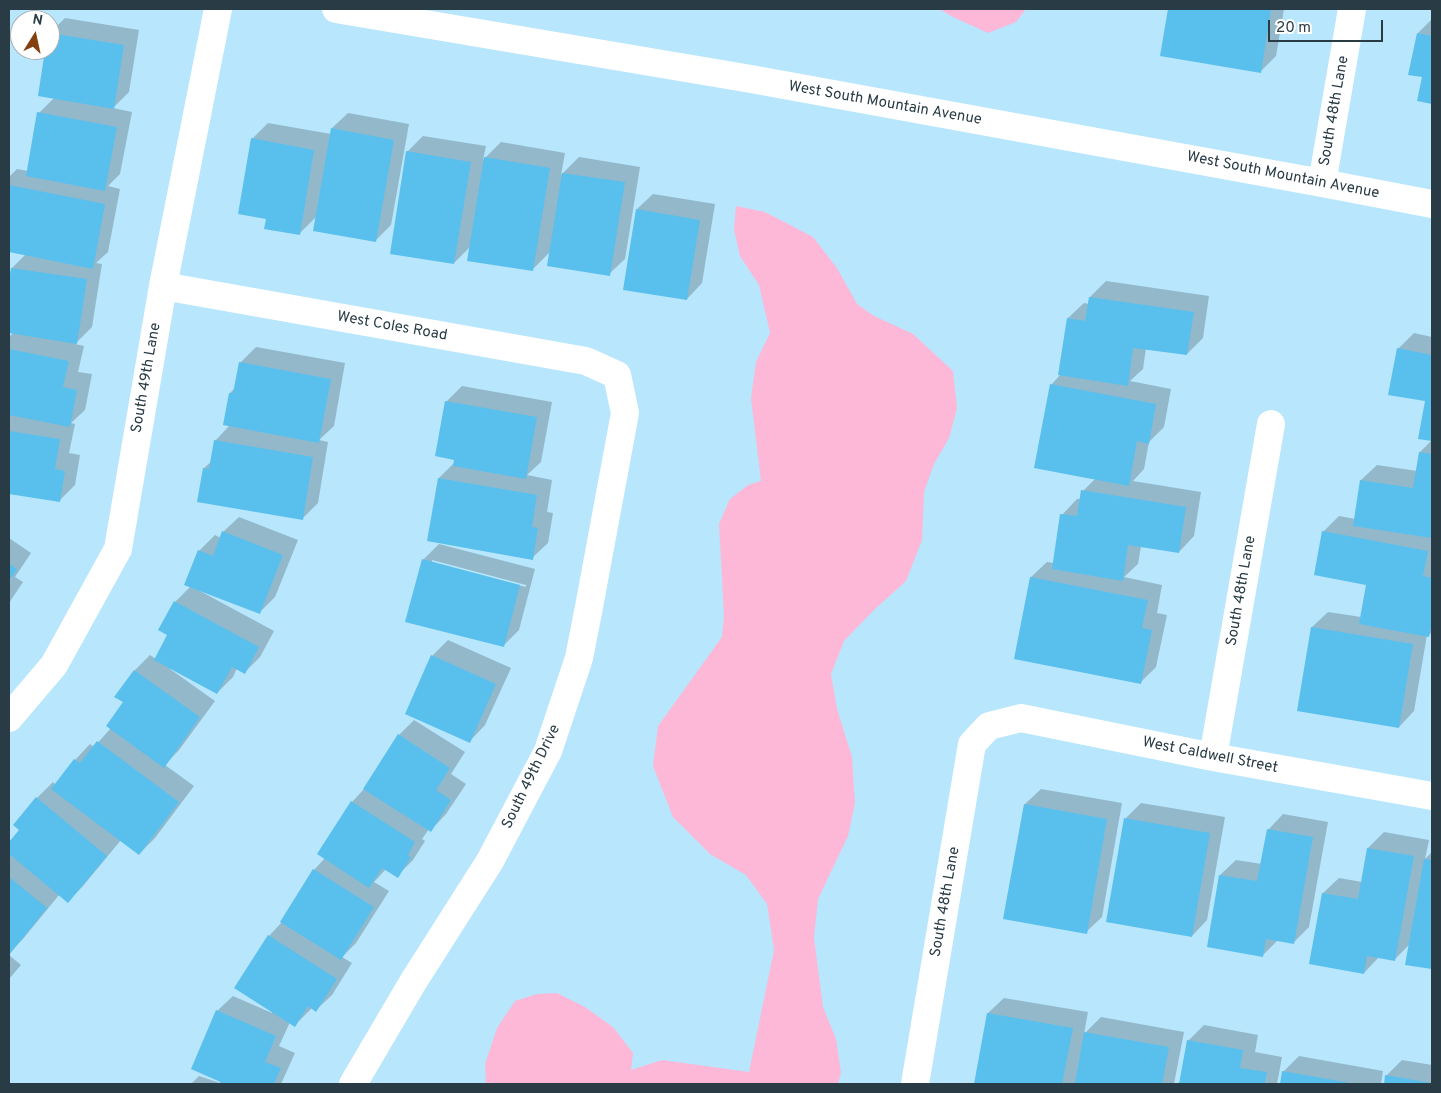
<!DOCTYPE html>
<style>
body{margin:0}
#map{position:relative;width:1441px;height:1093px;overflow:hidden;background:#b7e6fd;font-family:Overpass,sans-serif}
canvas{display:block}
.frame{position:absolute;inset:0;border:10px solid #293b45;pointer-events:none}
.north{position:absolute;left:10px;top:10px;width:50px;height:50px;box-sizing:border-box;background:#fff;border:1px solid #a9b1b5;border-radius:50%;rotate:10deg;font-size:14px;font-weight:700;line-height:20px;text-align:center;color:#293b45}
.north::after{content:'';display:block;margin:auto;width:18px;height:22px;background:#834011;clip-path:polygon(50% 0,100% 100%,50% 72%,0 100%)}
.scale{position:absolute;left:1268px;top:20px;width:115px;height:22px;box-sizing:border-box;border:2px solid #293b45;border-top:0;padding-left:6px;font-size:15px;line-height:18px;white-space:nowrap;color:#293b45;-webkit-text-stroke:4px #fff;paint-order:stroke}
</style>
<div id="map">
<canvas width="1441" height="1093"></canvas>
<div class="frame"></div>
<div class="north">N</div>
<div class="scale">20 m</div>
</div>
<script>
const context = document.querySelector('canvas').getContext('2d');
context.lineJoin = 'round';
function paint(path, color) {
  context.fillStyle = color;
  context.fill(path, 'evenodd');
}
function poly(rows) {
  const path = new Path2D();
  for (const r of rows) {
    path.moveTo(r[0], r[1]);
    for (let i = 2; i < r.length; i += 2) path.lineTo(r[i], r[i + 1]);
  }
  return path;
}
function trace(path, color, width, dash) {
  context.strokeStyle = color;
  context.lineWidth = width;
  context.lineCap = dash ? 'butt' : 'round';
  context.setLineDash(dash || []);
  context.stroke(path);
}
function label(font, color, halo, rows, align = 'center') {
  context.font = font + ' Overpass,sans-serif';
  context.lineWidth = 4.5;
  context.setLineDash([]);
  context.textBaseline = 'middle';
  context.strokeStyle = halo;
  context.fillStyle = color;
  for (const [text, x, y, turn = 0] of rows) {
    context.save();
    context.translate(x, y);
    context.rotate((+turn || 0) * Math.PI / 180);
    context.textAlign = isNaN(turn) ? turn : align;
    if (halo) context.strokeText(text, 0, 0);
    context.fillText(text, 0, 0);
    context.restore();
  }
}
paint(poly([
 [939,9,1026,9,1016,22,988,33,953,17],
 [736,206,765,212,813,237,837,268,857,304,874,316,913,334,953,371,957,408,949,438,934,464,924,492,922,540,906,581,875,609,844,641,831,674,837,709,852,757,855,803,848,836,818,899,814,938,823,1007,836,1039,841,1072,838,1084,486,1084,485,1064,497,1028,515,1001,537,994,557,993,585,1007,613,1027,633,1053,631,1070,662,1060,749,1072,774,950,767,904,746,875,710,854,673,817,653,766,658,726,722,637,724,616,719,524,730,499,748,485,761,481,751,398,756,362,770,333,759,285,740,256,734,230]
]), '#feb8d7');
paint(poly([
 [1169,9,1284,9,1276,56,1260,72,1162,55],
 [65,18,139,30,129,92,113,108,132,112,120,174,108,186,120,189,108,252,96,263,102,264,92,327,75,344,84,346,78,372,92,374,85,410,71,423,75,424,69,453,80,455,75,485,59,501,9,492,9,337,13,333,9,332,9,288,12,268,26,254,9,251,9,177,17,169,28,171,39,113,54,98,47,50,50,50,50,33],
 [1432,19,1432,102,1418,100,1423,76,1418,33],
 [348,113,409,124,391,225,375,241,316,217,299,234,267,218,252,139,268,123,331,134,332,128],
 [423,136,486,146,483,160,501,142,565,153,561,175,579,157,640,167,625,259,609,274,551,251,532,270,471,246,454,263,407,152],
 [653,194,715,204,702,283,687,299,637,209],
 [1106,281,1209,296,1203,338,1187,354,1146,348,1143,369,1130,381,1171,389,1164,427,1149,442,1144,469,1133,481,1201,492,1194,536,1179,552,1141,546,1138,564,1124,577,1162,585,1157,613,1167,615,1156,667,1140,683,1031,577,1047,562,1054,563,1062,515,1077,499,1081,499,1083,491,1095,479,1051,385,1061,374,1068,318,1084,303,1089,304,1090,297],
 [1414,333,1432,337,1432,632,1429,635,1427,635,1414,711,1399,727,1312,627,1328,612,1361,617,1367,584,1323,532,1339,516,1355,519,1361,480,1377,465,1417,471,1420,452,1432,440,1427,400,1398,349],
 [256,347,345,363,334,426,319,440,328,442,318,503,302,519,204,468,212,461,215,441,230,425,230,393,235,388,240,363],
 [462,386,552,402,541,462,527,475,552,480,547,512,553,513,548,543,532,558,429,540,439,478,455,462,446,402],
 [239,517,298,540,275,597,259,613,201,590,200,591,274,631,260,657,244,673,237,668,233,677,217,693,171,668,170,669,215,701,179,750,165,765,194,786,155,838,139,854,121,840,83,886,68,901,59,895,23,939,9,953,9,844,20,830,15,825,37,798,53,782,56,785,75,760,90,744,94,747,111,728,125,702,116,696,135,670,150,655,156,659,169,634,175,602,191,586,199,551,215,535,221,538,223,532],
 [9,538,31,553,15,577,23,582,9,603],
 [439,544,535,569,519,630,503,646,423,560],
 [432,560,526,585,526,587,432,563],
 [448,640,511,668,485,725,470,741,432,656],
 [414,720,465,752,451,774,466,784,446,814,431,830,429,829,422,839,425,841,413,860,397,876,386,869,374,882,389,891,356,943,342,957,352,963,332,995,316,1010,312,1008,295,1025,290,1022,279,1046,295,1053,281,1084,191,1084,199,1076,220,1083,217,1011,233,996,272,1013,269,936,282,922,314,870,325,858,352,802,365,788,399,735],
 [1041,789,1122,803,1102,917,1086,932,1025,804],
 [1141,803,1225,817,1207,920,1192,936,1126,818],
 [1283,814,1328,822,1309,927,1294,942,1278,940,1262,956,1220,875,1236,860,1262,864,1268,830],
 [1384,832,1429,840,1425,859,1432,852,1432,968,1407,964,1410,944,1394,960,1379,957,1364,973,1323,893,1339,878,1362,882,1368,848],
 [9,955,21,965,9,979],
 [1004,998,1088,1012,1084,1034,1101,1017,1184,1032,1174,1084,975,1084,988,1013],
 [1204,1025,1258,1035,1255,1052,1282,1057,1277,1084,1180,1084,1188,1041],
 [1299,1056,1383,1071,1381,1084,1281,1084,1283,1072],
 [1402,1060,1432,1065,1432,1084,1385,1084,1386,1076]
]), '#0003');
paint(poly([
 [1168,9,1271,9,1261,73,1160,56],
 [50,33,124,45,114,109,38,96,45,50,50,50],
 [1417,33,1432,36,1432,104,1417,101,1422,77,1408,75],
 [37,112,117,127,105,191,26,176],
 [331,128,394,140,376,242,313,231],
 [251,138,314,150,300,235,264,229,266,219,238,214],
 [406,151,471,162,454,264,390,254],
 [484,157,550,168,533,271,467,261],
 [562,173,625,182,610,276,547,266],
 [9,185,105,204,93,269,9,252],
 [636,209,700,220,687,300,623,290],
 [11,268,87,279,77,344,9,333,9,280],
 [1089,297,1194,312,1187,355,1133,348,1128,386,1058,375,1067,318,1085,321],
 [1397,348,1432,355,1432,441,1418,439,1425,401,1388,395],
 [9,349,69,361,63,387,77,390,70,427,9,415],
 [239,362,331,379,319,443,223,425,229,393,233,393],
 [1050,384,1156,404,1149,444,1137,441,1129,486,1034,468],
 [445,401,537,417,526,479,453,466,454,460,435,456],
 [9,431,60,439,55,469,65,471,60,502,9,494],
 [214,440,313,457,303,520,197,502,203,468,209,469],
 [1419,452,1432,454,1432,538,1353,526,1360,480,1413,488],
 [438,478,537,495,532,527,538,528,533,560,427,541],
 [1081,490,1186,507,1179,553,1128,545,1123,581,1052,569,1060,514,1077,516],
 [222,531,283,555,260,614,184,585,198,550,213,556],
 [1322,531,1428,551,1423,576,1432,578,1432,622,1429,637,1359,624,1366,585,1314,575],
 [422,559,520,585,504,647,405,622],
 [9,564,17,569,9,581],
 [1030,577,1148,600,1142,628,1152,630,1141,684,1014,659],
 [174,601,259,647,245,674,232,667,217,694,154,660,167,635,158,630],
 [1311,627,1413,644,1399,728,1297,711],
 [431,655,496,684,470,743,405,714],
 [134,670,200,717,164,768,106,726,123,702,114,697],
 [398,734,450,768,436,790,451,800,431,832,363,789],
 [97,741,179,802,139,855,51,789,74,759,80,763],
 [36,797,107,856,68,903,9,854,9,842,19,830,13,825],
 [351,801,415,842,408,855,411,857,398,878,382,868,369,888,317,854],
 [1024,804,1107,819,1087,934,1003,919],
 [1124,818,1210,833,1192,937,1106,922],
 [1267,829,1313,837,1294,944,1266,939,1263,957,1207,947,1219,875,1257,881],
 [1367,848,1414,856,1395,961,1367,956,1364,974,1309,964,1322,893,1358,899],
 [1424,859,1432,860,1432,969,1405,965],
 [313,869,374,907,341,960,280,922],
 [9,877,47,908,9,955],
 [268,935,337,979,316,1012,308,1006,295,1027,234,988],
 [216,1010,276,1036,265,1062,281,1068,274,1084,225,1084,191,1069],
 [987,1013,1073,1028,1062,1084,974,1084],
 [1084,1032,1169,1047,1162,1084,1075,1084],
 [1187,1040,1243,1050,1240,1068,1267,1072,1265,1084,1179,1084],
 [1282,1071,1350,1083,1350,1084,1280,1084],
 [1385,1075,1431,1083,1431,1084,1384,1084]
]), '#59bfed');
trace(poly([
 [1322,183,1352,9],
 [163,286,586,361,617,375,625,413,589,607,579,658,548,751,490,861,413,982,353,1084],
 [9,718,54,665,118,549,163,286,218,9],
 [1213,757,1271,424],
 [915,1084,972,744,989,726,1021,718,1213,757,1432,796]
]), '#fff', 28);
trace(poly([
 [336,9,751,79,1322,183,1432,204]
]), '#fff', 28);
label('15px', '#293b45', '#fff', [
 ["West South Mountain Avenue",885,104,10],
 ["South 48th Lane",1335,111,-80],
 ["West South Mountain Avenue",1283,176,11],
 ["West Coles Road",392,327,10],
 ["South 49th Lane",147,378,-80],
 ["South 48th Lane",1242,591,-80],
 ["West Caldwell Street",1210,756,11],
 ["South 49th Drive",532,777,-64],
 ["South 48th Lane",946,902,-80]
]);
</script>
